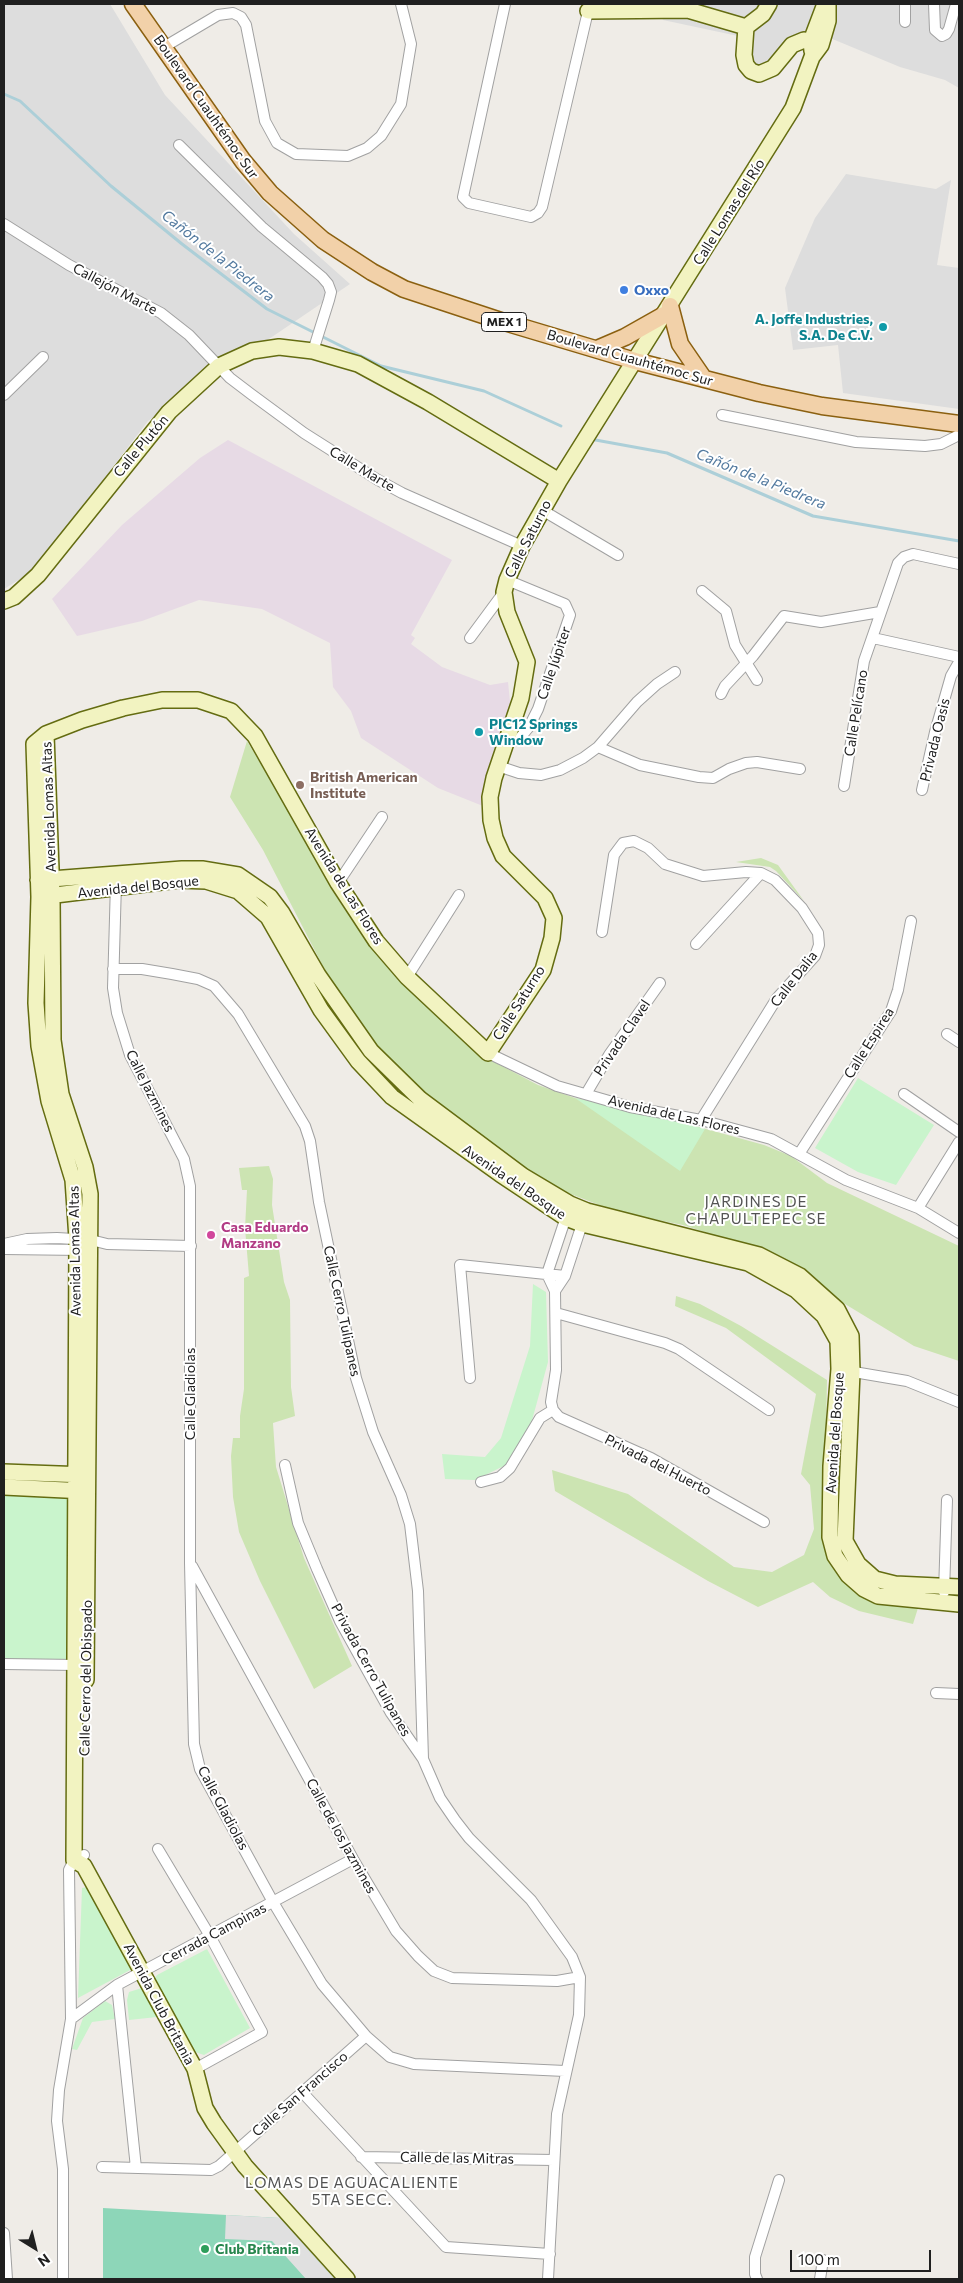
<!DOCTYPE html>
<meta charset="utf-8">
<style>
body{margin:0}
#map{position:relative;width:963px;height:2283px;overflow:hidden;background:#efece7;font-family:Commissioner,sans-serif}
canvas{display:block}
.frame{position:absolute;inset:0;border:5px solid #202020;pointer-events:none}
.north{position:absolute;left:10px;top:2223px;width:50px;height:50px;-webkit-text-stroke:4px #fff;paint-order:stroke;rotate:144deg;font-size:14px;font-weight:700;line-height:20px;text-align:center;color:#202020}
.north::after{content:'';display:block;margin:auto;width:18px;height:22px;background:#202020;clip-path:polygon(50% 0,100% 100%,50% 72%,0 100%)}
.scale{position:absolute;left:790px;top:2250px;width:141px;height:22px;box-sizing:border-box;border:2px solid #202020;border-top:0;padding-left:6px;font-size:15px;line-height:18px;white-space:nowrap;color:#202020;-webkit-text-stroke:4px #fff;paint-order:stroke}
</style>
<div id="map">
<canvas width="963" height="2283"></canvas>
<div class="frame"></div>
<div class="north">N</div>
<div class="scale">100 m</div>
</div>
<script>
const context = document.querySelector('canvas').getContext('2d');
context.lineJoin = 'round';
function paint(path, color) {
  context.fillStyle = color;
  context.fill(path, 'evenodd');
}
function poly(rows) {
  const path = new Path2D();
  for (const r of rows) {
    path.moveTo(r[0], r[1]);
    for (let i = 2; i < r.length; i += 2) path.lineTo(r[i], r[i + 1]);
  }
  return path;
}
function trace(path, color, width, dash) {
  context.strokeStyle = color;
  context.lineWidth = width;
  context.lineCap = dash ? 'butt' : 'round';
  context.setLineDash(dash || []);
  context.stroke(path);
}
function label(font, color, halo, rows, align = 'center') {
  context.font = font + ' Commissioner,sans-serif';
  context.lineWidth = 4;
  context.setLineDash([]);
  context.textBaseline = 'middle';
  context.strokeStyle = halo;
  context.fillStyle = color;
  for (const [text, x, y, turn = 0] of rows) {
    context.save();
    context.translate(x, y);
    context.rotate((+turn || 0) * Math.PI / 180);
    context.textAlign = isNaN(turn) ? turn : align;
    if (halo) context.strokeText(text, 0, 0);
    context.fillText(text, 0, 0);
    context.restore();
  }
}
paint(poly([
 [4,4,110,4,165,95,294,234,350,284,148,421,33,571,4,589],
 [653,4,959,4,959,88,945,80,900,67,830,38,801,48,776,75,755,80,738,69,738,36,663,20],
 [846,174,936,189,951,180,937,265,959,268,959,409,843,393,838,345,793,350,785,288,815,218]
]), '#ddd');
paint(poly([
 [228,440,452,560,411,635,415,638,411,644,442,667,490,685,508,682,511,712,485,779,483,806,438,788,361,738,351,711,333,687,330,643,262,609,199,600,142,621,77,636,52,599,122,525,200,458]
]), '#e7dae5');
paint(poly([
 [247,741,370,946,420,999,483,1056,538,1085,575,1098,677,1121,764,1145,791,1156,827,1183,959,1246,959,1361,914,1346,845,1304,779,1256,683,1225,633,1215,602,1206,555,1188,461,1122,414,1086,385,1058,345,1009,263,850,230,797],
 [761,858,778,865,804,901,776,871,770,867,736,862],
 [269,1166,273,1179,272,1205,284,1282,290,1300,291,1387,295,1416,273,1423,276,1467,304,1558,352,1666,314,1689,260,1581,239,1532,233,1497,231,1456,233,1438,240,1438,240,1416,244,1389,244,1278,249,1276,245,1228,247,1190,242,1190,239,1168],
 [676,1296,700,1304,741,1326,827,1380,824,1537,855,1587,880,1604,918,1608,913,1624,859,1611,830,1597,813,1582,758,1607,708,1581,555,1491,552,1470,628,1494,734,1567,772,1572,804,1555,814,1529,810,1485,801,1474,816,1394,726,1328,675,1306]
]), '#cce4b2');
paint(poly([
 [858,1078,934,1125,896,1185,858,1172,815,1148],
 [575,1098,677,1121,705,1129,680,1171],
 [533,1284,546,1292,548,1362,531,1424,512,1462,475,1480,445,1479,442,1454,485,1457,501,1438,530,1346],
 [4,1490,75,1495,74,1661,4,1659],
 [87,1887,132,1969,78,1998,82,1888],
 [207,1949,250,2028,204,2055,189,2050,154,1979,157,1975],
 [142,1988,157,2017,129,2020,127,2000,129,1992],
 [105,2001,112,2005,115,2019,92,2022,77,2050,72,2049,83,2018]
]), '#c9f4cc');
paint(poly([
 [103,2208,280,2218,334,2279,103,2279]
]), '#8dd6b8');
paint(poly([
 [226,2215,280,2218,334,2279,306,2279,272,2241,225,2239]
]), '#e0e0e0');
trace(poly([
 [4,94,20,101,111,186,182,244,267,309,381,366,484,391,561,426],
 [590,439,667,453,813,516,959,541]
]), '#accfd8', 3);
const street = poly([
 [505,4,463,197,469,203,531,217,538,213,542,207,589,7],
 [905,4,905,22],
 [934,4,935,30,942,36,946,34,949,29,956,4],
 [164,47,218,15,233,13,241,17,246,25,265,121,277,143,296,154,348,156,367,148,381,136,401,104,411,44,401,4],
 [179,145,262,227,322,277,328,284,331,292,329,300,313,351],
 [4,224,69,265,161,313,189,335,230,378,251,394,304,433,378,480,402,493,522,546],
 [4,395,43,357],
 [722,415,856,442,925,446,941,444,959,435],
 [542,510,618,555],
 [507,580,565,604,570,615,538,709,529,727,519,739,507,743],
 [702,591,726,611,735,645,757,680],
 [470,638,504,592],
 [873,638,959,657],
 [721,694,725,686,753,656,784,616,821,622,880,612],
 [598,747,640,765,699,777,713,778,729,769,746,763,757,762,800,769],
 [498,766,519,773,541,775,560,770,583,758,598,747,637,702,657,684,675,672],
 [844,786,864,661,898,563,904,557,913,554,959,564],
 [922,790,935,732,951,676,959,662],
 [116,883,113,988,117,1013,130,1055,184,1159,190,1186,190,1563,194,1744,200,1769,273,1902,322,1984,366,2036,390,2057,414,2064,565,2071],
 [338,883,382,817],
 [602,932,614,855,623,843,634,841,648,848,665,864,703,876,746,872,761,873,775,880,802,908,818,933,819,945,815,956,777,998,701,1120],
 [696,944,761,873],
 [113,969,142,969,172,974,198,979,214,986,238,1014,305,1126,310,1141,319,1202,356,1378,373,1432,401,1495,410,1524,418,1591,423,1759],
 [407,977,459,895],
 [947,1034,959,1042],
 [488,1053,557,1086,630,1107,701,1120,771,1139,846,1180,918,1208,959,1233],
 [586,1094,609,1055,660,983],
 [904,1094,959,1132],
 [799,1154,891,1011,898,990,911,921],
 [918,1208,959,1142],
 [567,1214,547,1274,555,1291,556,1370,551,1402,553,1410,559,1417,651,1458,764,1522],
 [4,1244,27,1239,57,1238,91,1240,107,1244,191,1246],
 [4,1249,82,1250],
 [555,1291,565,1276,584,1218],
 [556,1313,665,1343,679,1349,769,1410],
 [848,1371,907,1381,959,1402],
 [470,1378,460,1265,565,1276],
 [285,1465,298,1523,317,1569,340,1621,391,1713,423,1759,440,1798,455,1820,469,1838,531,1900,572,1957,580,1977,579,2015,557,2114,548,2279],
 [481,1482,500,1477,510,1468,540,1418,553,1410],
 [192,1566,353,1859,396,1931,418,1956,434,1971,452,1978,557,1981,580,1977],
 [944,1592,947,1500],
 [4,1664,76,1665],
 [936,1693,959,1694],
 [158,1849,210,1936,262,2032,195,2069],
 [117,1985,136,2168],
 [71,2019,117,1985,353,1859],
 [302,2092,446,2247,550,2254],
 [361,2157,554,2160],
 [102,2167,211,2170,219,2166,366,2036],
 [4,2233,7,2279],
 [63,2279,63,2169,57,2121,59,2090,71,2019,69,1870,74,1860,84,1855],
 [757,2279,755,2274,755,2257,779,2180],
 [820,2279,823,2260]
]);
const secondary = poly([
 [769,4,763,14,746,27,744,55,746,65,751,71,759,74,773,68,792,45,804,40,821,45],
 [588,11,688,10,746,27],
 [812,51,811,41,825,4],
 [4,601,14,597,38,575,169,412,219,366,252,351,279,347,313,351,358,364,428,402,559,481],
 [46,734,52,896,53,1040,61,1094,85,1167,90,1194,86,1680],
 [38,880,182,869,202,869,238,875,270,897,282,913,318,975,371,1051,420,1099,523,1176,570,1204,587,1211,759,1255,800,1276,837,1309,851,1336,852,1372,845,1541,858,1564,875,1579,895,1584,959,1587],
 [39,897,178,880,206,881,238,891,268,917,321,1010,358,1061,392,1097,500,1174,566,1218,582,1224,748,1263,796,1290,824,1316,838,1341,839,1369,831,1466,830,1537,835,1556,848,1575,864,1589,878,1596,959,1604],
 [4,1472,86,1475],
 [4,1487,85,1491],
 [347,2279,245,2166,214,2123,205,2108,195,2069,84,1866,74,1860,77,1239,73,1180,49,1101,39,1046,36,1003,39,897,34,744,46,734,82,720,123,708,162,700,198,700,231,711,255,736,338,883,376,941,407,977,488,1053,543,970,552,938,554,918,545,898,503,856,495,838,491,820,490,797,494,778,521,698,527,662,507,612,504,592,507,580,522,546,559,481,793,108,812,57,821,45,828,21,828,4]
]);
const primary = poly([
 [133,4,243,161,270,193,323,240,372,272,404,289,501,321,635,361,759,393,822,406,959,424],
 [670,306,680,344,704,379],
 [597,349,625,337,664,315]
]);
trace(street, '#a1a1a1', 12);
trace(secondary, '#646c11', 18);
trace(primary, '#8b6010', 19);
trace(street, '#fff', 10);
trace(secondary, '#f2f3c1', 15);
trace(primary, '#f2d1a9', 16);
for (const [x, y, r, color] of [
 [624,290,5,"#3f7fe0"],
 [883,327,5,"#0f9aa8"],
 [479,732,5,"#0f9aa8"],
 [300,785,5,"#8d6e63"],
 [211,1235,5,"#d1479c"],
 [205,2249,5,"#2e9e5b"]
]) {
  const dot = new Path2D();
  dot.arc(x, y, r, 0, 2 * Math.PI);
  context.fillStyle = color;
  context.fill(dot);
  trace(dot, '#fff', 2);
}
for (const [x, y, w] of [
 [504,322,45]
]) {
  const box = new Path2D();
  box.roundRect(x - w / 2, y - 9.5, w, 19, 4);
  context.fillStyle = '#fff';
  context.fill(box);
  trace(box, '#202020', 1);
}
label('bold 12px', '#202020', null, [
 ["MEX 1",504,322]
]);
label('14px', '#202020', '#fff', [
 ["Boulevard Cuauhtémoc Sur",206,107,55],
 ["Calle Lomas del Río",729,212,-58],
 ["Callejón Marte",115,289,28],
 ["Boulevard Cuauhtémoc Sur",630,358,16],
 ["Calle Plutón",141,446,-50],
 ["Calle Marte",362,469,31],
 ["Calle Saturno",528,539,-63],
 ["Calle Júpiter",554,663,-71],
 ["Calle Pelícano",856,713,-81],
 ["Privada Oasis",935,740,-76],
 ["Avenida Lomas Altas",49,807,-92],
 ["Avenida de Las Flores",344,886,58],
 ["Avenida del Bosque",138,887,-6],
 ["Calle Dalia",794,979,-52],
 ["Calle Saturno",519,1003,-58],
 ["Privada Clavel",622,1038,-56],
 ["Calle Espirea",869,1043,-58],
 ["Calle Jazmines",150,1091,63],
 ["Avenida de Las Flores",674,1115,13],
 ["Avenida del Bosque",514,1182,34],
 ["Avenida Lomas Altas",75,1251,-91],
 ["Calle Cerro Tulipanes",342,1311,78],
 ["Calle Gladiolas",190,1394,-90],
 ["Avenida del Bosque",835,1433,-86],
 ["Privada del Huerto",658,1465,27],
 ["Privada Cerro Tulipanes",371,1670,61],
 ["Calle Cerro del Obispado",86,1678,-89],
 ["Calle Gladiolas",223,1808,62],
 ["Calle de los Jazmines",341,1836,61],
 ["Cerrada Campinas",214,1934,-28],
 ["Avenida Club Britania",159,2004,62],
 ["Calle San Francisco",300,2094,-41],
 ["Calle de las Mitras",457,2158,1]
]);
label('bold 14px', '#366cbe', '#fff', [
 ["Oxxo",634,290]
], 'left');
label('bold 14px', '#0d838f', '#fff', [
 ["A. Joffe Industries,",873,319],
 ["S.A. De C.V.",873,335],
 ["PIC12 Springs",489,724,"left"],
 ["Window",489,740,"left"]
], 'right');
label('bold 14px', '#785e54', '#fff', [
 ["British American",310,777],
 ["Institute",310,793]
], 'left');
label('bold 14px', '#b23c85', '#fff', [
 ["Casa Eduardo",221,1227],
 ["Manzano",221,1243]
], 'left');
label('bold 14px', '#27864d', '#fff', [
 ["Club Britania",215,2249]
], 'left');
label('italic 15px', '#537a9f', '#fff', [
 ["Cañón de la Piedrera",218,256,38],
 ["Cañón de la Piedrera",761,479,22]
]);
context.letterSpacing = '1px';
label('15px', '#535353', '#fff', [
 ["JARDINES DE",756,1202],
 ["CHAPULTEPEC SE",756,1219],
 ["LOMAS DE AGUACALIENTE",352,2183],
 ["5TA SECC.",352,2200]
]);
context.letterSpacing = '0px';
</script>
